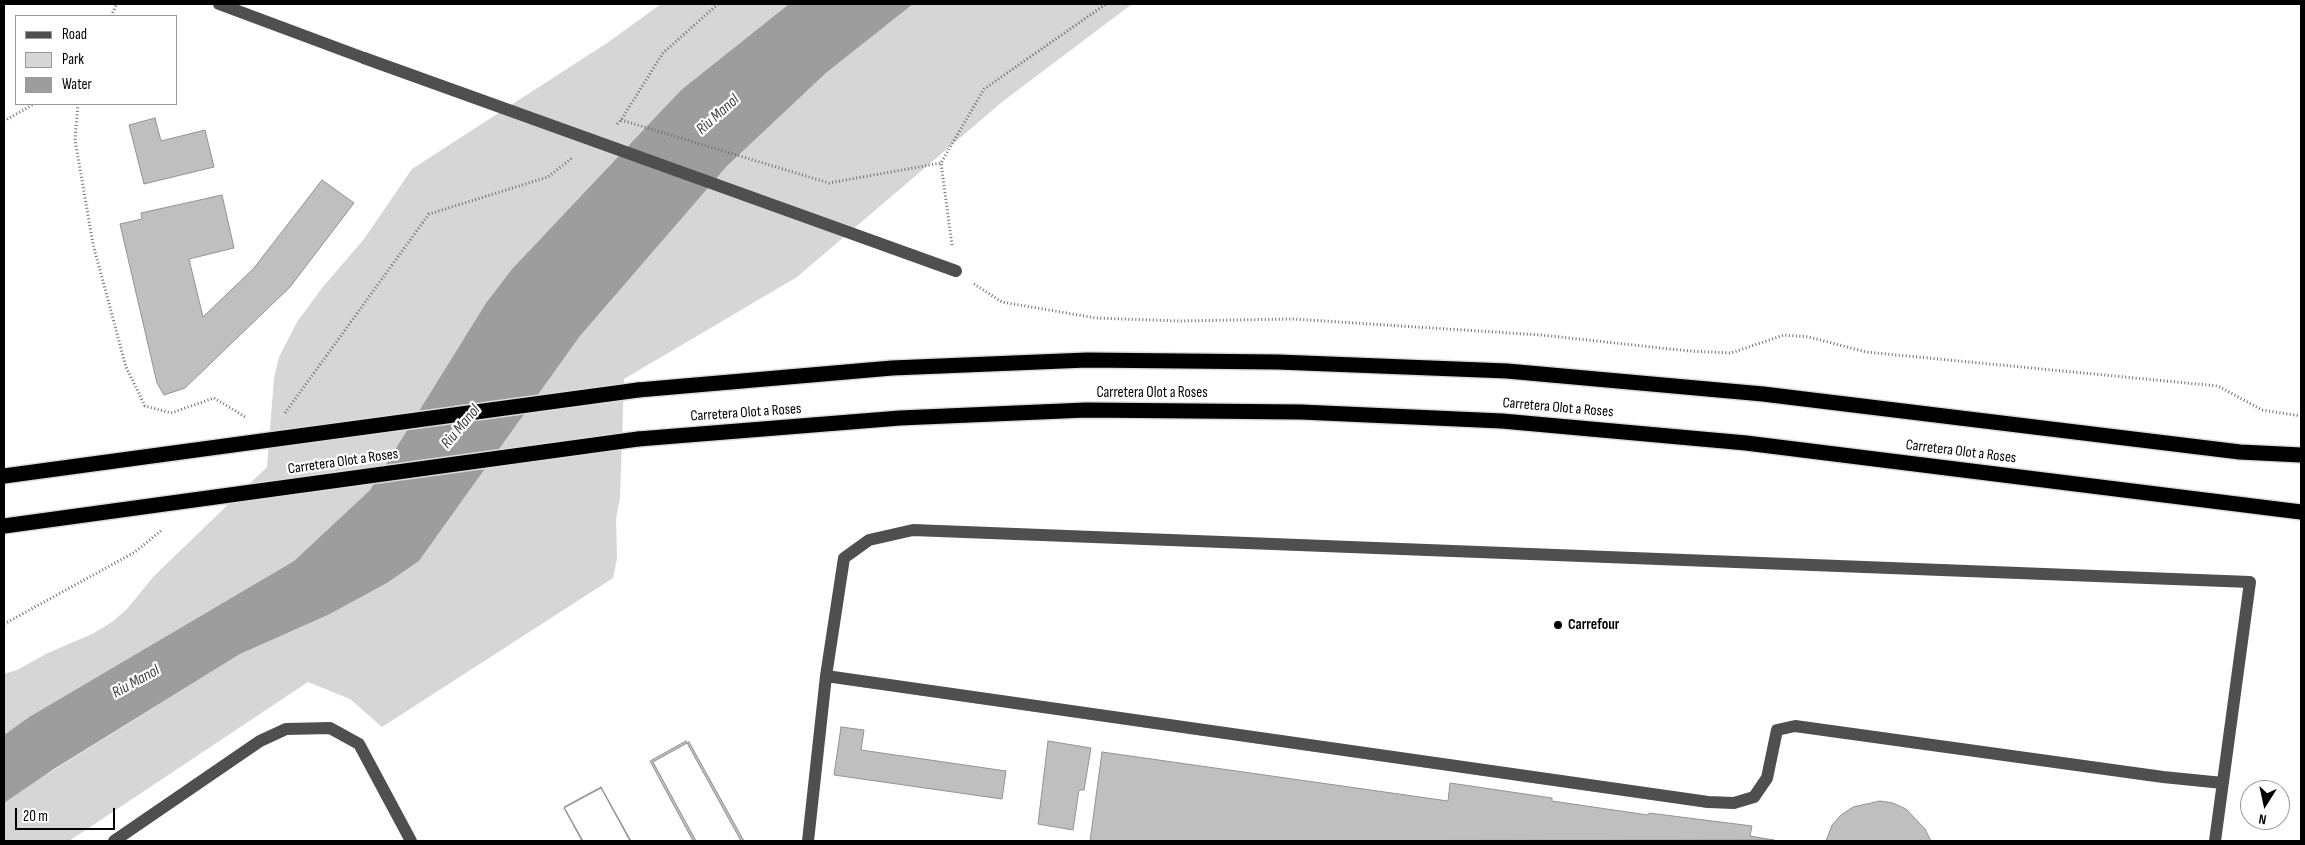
<!DOCTYPE html>
<style>
body{margin:0}
#map{position:relative;width:2305px;height:845px;overflow:hidden;background:#fff;font-family:"Sofia Sans Condensed",sans-serif}
canvas{display:block}
.frame{position:absolute;inset:0;border:5px solid #000;pointer-events:none}
.legend{position:absolute;left:15px;top:15px;width:162px;height:90px;box-sizing:border-box;background:#fff;border:1px solid #999;margin:0;padding:6px 9px;list-style:none;font-size:15px;color:#000}
.legend li{display:flex;align-items:center;gap:10px;height:25px}
.legend b{width:25px;border:1px solid #999}
.north{position:absolute;left:2240px;top:780px;width:50px;height:50px;box-sizing:border-box;background:#fff;border:1px solid #999;border-radius:50%;rotate:190deg;font-size:14px;font-weight:700;line-height:20px;text-align:center;color:#000}
.north::after{content:'';display:block;margin:auto;width:18px;height:22px;background:#000;clip-path:polygon(50% 0,100% 100%,50% 72%,0 100%)}
.scale{position:absolute;left:15px;top:808px;width:100px;height:22px;box-sizing:border-box;border:2px solid #000;border-top:0;padding-left:6px;font-size:15px;line-height:18px;white-space:nowrap;color:#000;-webkit-text-stroke:4px #fff;paint-order:stroke}
</style>
<div id="map">
<canvas width="2305" height="845"></canvas>
<div class="frame"></div>
<ul class="legend">
<li><b style="height:6px;background:#4f4f4f"></b>Road</li>
<li><b style="height:14px;background:#d6d6d6"></b>Park</li>
<li><b style="height:14px;background:#9d9d9d"></b>Water</li>
</ul>
<div class="north">N</div>
<div class="scale">20 m</div>
</div>
<script>
const context = document.querySelector('canvas').getContext('2d');
context.lineJoin = 'round';
function paint(path, color) {
  context.fillStyle = color;
  context.fill(path, 'evenodd');
}
function poly(rows) {
  const path = new Path2D();
  for (const r of rows) {
    path.moveTo(r[0], r[1]);
    for (let i = 2; i < r.length; i += 2) path.lineTo(r[i], r[i + 1]);
  }
  return path;
}
function trace(path, color, width, dash) {
  context.strokeStyle = color;
  context.lineWidth = width;
  context.lineCap = dash ? 'butt' : 'round';
  context.setLineDash(dash || []);
  context.stroke(path);
}
function label(font, color, halo, rows, align = 'center') {
  context.font = font + ' "Sofia Sans Condensed",sans-serif';
  context.lineWidth = 4.5;
  context.setLineDash([]);
  context.textBaseline = 'middle';
  context.strokeStyle = halo;
  context.fillStyle = color;
  for (const [text, x, y, turn = 0] of rows) {
    context.save();
    context.translate(x, y);
    context.rotate((+turn || 0) * Math.PI / 180);
    context.textAlign = isNaN(turn) ? turn : align;
    if (halo) context.strokeText(text, 0, 0);
    context.fillText(text, 0, 0);
    context.restore();
  }
}
paint(poly([
 [661,4,789,4,681,90,512,269,486,303,370,490,294,561,29,717,4,735,4,674,17,670,48,653,92,634,112,622,127,609,154,576,267,467,274,378,279,357,297,322,322,288,364,239,412,169,607,43],
 [913,4,1132,4,1002,102,797,277,624,379,620,498,616,519,617,559,613,578,382,727,350,699,308,682,69,841,4,841,4,803,36,781,240,654,328,615,387,583,419,561,580,336,727,166,826,73]
]), '#d6d6d6');
paint(poly([
 [789,4,913,4,826,73,727,166,580,336,419,561,387,583,328,615,240,654,54,769,4,803,4,735,29,717,294,561,370,490,486,303,512,269,681,90]
]), '#9d9d9d');
const building = poly([
 [155,118,161,141,205,130,214,167,144,184,129,125,155,118],
 [322,180,354,203,290,287,185,388,164,395,157,383,120,224,142,219,141,213,222,195,234,248,189,259,203,317,254,268,322,180],
 [841,727,864,730,861,750,1006,771,1002,799,834,775,841,727],
 [686,741,741,841,693,841,650,761,686,741],
 [1048,741,1091,748,1084,790,1079,790,1073,830,1038,824,1048,741],
 [689,742,744,841,696,841,653,762,689,742],
 [1102,752,1448,801,1450,783,1552,798,1552,801,1648,815,1649,813,1752,826,1750,836,1774,840,1090,841,1102,752],
 [601,787,631,841,583,841,564,807,601,787],
 [601,788,630,841,582,841,564,808,601,788],
 [1880,801,1893,803,1906,809,1925,829,1931,841,1826,841,1832,825,1841,815,1853,807,1880,801]
]);
paint(building, '#bfbfbf');
trace(building, '#939393', 1);
const highway = poly([
 [638,390,892,368,1087,360,1278,362,1507,371,1763,394,2240,452,2301,455],
 [638,439,900,418,1086,410,1301,412,1502,421,1746,443,2301,512]
]);
trace(highway, '#dbdbdb', 18);
trace(poly([
 [111,16,117,4],
 [78,104,75,140,93,244,126,367,145,406,171,413,214,398,247,418],
 [621,120,829,183,941,163],
 [4,121,34,104],
 [617,124,621,120,663,53,718,4],
 [952,245,941,163,984,89,1106,4],
 [974,284,1002,302,1096,318,1179,321,1293,319,1541,335,1689,351,1731,353,1784,335,1809,337,1866,352,2218,386,2262,410,2301,416],
 [285,413,429,214,548,177,572,158],
 [4,624,135,552,162,530]
]), '#717171', 3, [1, 2.5]);
trace(poly([
 [219,4,364,58],
 [826,676,1708,802,1734,803,1754,797,1767,778,1777,730,1795,726,2163,777,2223,783],
 [114,841,260,741,286,729,330,728,359,744,411,841],
 [808,841,826,676,844,558,869,540,913,530,2250,582,2215,841]
]), '#4f4f4f', 12);
trace(highway, '#000', 15);
const highwayBridge = poly([
 [4,476,638,390],
 [4,526,638,439]
]);
trace(highwayBridge, '#dbdbdb', 18, []);
trace(poly([
 [364,58,956,271]
]), '#4f4f4f', 12);
trace(highwayBridge, '#000', 15);
for (const [x, y, r, color] of [
 [1558,625,5,"#000"]
]) {
  const dot = new Path2D();
  dot.arc(x, y, r, 0, 2 * Math.PI);
  context.fillStyle = color;
  context.fill(dot);
  trace(dot, '#fff', 2);
}
label('15px', '#000', '#fff', [
 ["Carretera Olot a Roses",1152,393],
 ["Carretera Olot a Roses",1558,408,5],
 ["Carretera Olot a Roses",746,413,-4],
 ["Carretera Olot a Roses",1961,452,7],
 ["Carretera Olot a Roses",343,462,-8]
]);
label('bold 15px', '#000', '#fff', [
 ["Carrefour",1568,625]
], 'left');
label('italic 16px', '#3e3e3e', '#fff', [
 ["Riu Manol",718,115,-42],
 ["Riu Manol",461,427,-50],
 ["Riu Manol",136,682,-29]
]);
</script>
